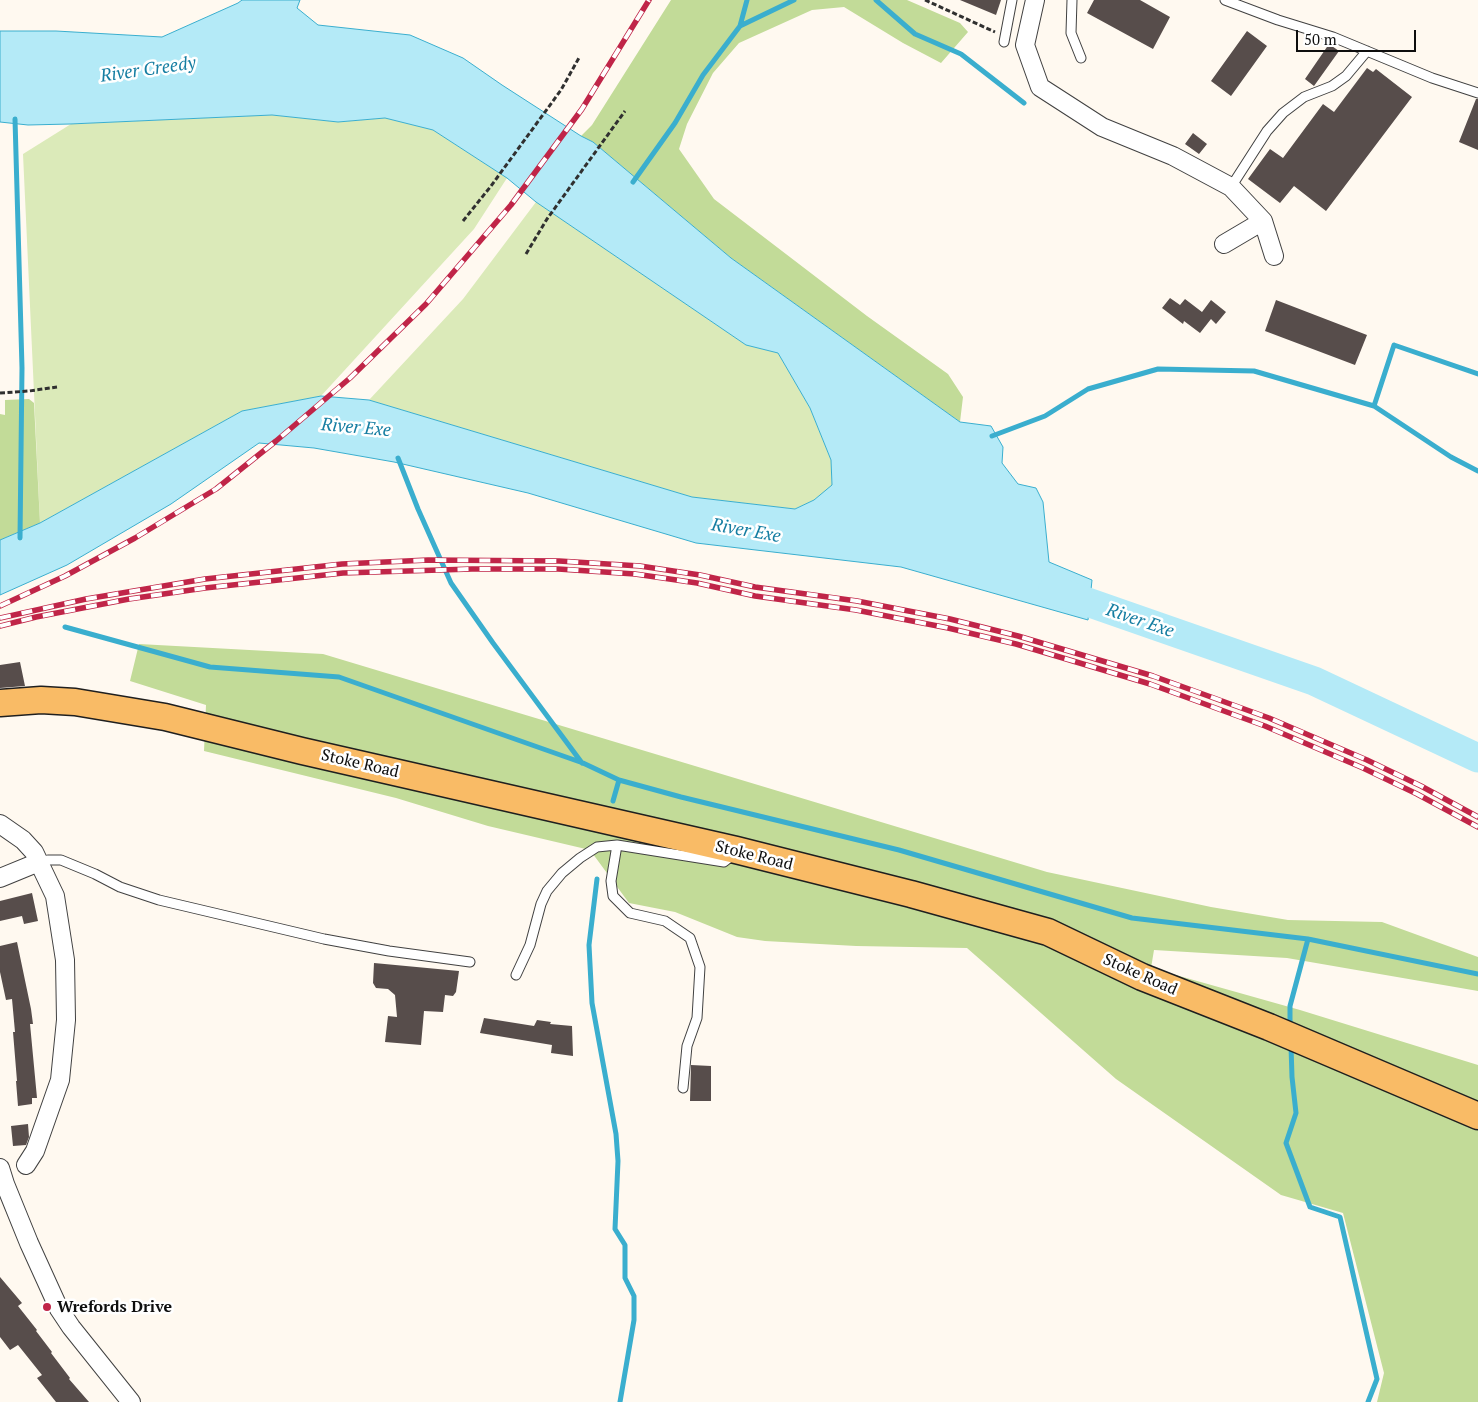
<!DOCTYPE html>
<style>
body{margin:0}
#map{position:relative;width:1478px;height:1402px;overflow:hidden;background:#fff9f0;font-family:"PT Serif",serif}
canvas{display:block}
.scale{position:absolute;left:1296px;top:30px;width:120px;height:22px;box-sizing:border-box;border:2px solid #0e0e0e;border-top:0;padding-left:6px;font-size:15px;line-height:18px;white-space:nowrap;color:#0e0e0e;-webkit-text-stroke:4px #fff;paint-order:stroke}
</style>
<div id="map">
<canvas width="1478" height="1402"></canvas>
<div class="scale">50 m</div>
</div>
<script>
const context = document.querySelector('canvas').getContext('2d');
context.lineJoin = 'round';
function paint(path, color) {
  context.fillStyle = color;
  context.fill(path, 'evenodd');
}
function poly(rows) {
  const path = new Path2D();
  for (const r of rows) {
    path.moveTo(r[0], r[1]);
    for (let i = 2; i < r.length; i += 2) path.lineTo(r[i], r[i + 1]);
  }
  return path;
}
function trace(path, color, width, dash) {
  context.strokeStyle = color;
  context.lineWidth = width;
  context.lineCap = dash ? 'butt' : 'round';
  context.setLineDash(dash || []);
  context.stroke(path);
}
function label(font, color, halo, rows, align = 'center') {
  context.font = font + ' "PT Serif",serif';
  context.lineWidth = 5;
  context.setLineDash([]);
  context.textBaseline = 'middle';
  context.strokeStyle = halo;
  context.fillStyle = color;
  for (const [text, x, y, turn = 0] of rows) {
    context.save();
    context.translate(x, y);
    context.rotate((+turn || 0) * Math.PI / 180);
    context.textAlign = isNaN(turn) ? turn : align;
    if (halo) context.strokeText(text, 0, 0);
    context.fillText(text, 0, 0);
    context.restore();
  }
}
paint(poly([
 [272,115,338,122,385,118,433,130,507,178,474,229,321,396,242,411,40,523,23,154,71,124],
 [536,202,746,345,778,353,810,408,831,460,832,485,828,489,814,500,795,509,692,497,369,400,463,299]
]), '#dbeab9');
paint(poly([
 [671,0,907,0,960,23,968,32,941,63,903,43,844,7,812,10,739,43,713,73,687,124,679,149,714,199,867,316,948,374,963,397,960,422,731,258,593,142,581,136,592,125],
 [29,399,34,403,40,523,0,540,0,414,5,415,5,400],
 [139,644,323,654,1047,872,1211,907,1288,920,1382,922,1478,957,1478,991,1287,958,1154,950,1151,968,1300,1010,1478,1065,1478,1402,1377,1402,1384,1373,1343,1213,1281,1195,1116,1079,967,948,856,946,765,941,737,937,675,912,629,903,590,850,488,826,396,798,204,751,206,705,130,681]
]), '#c2db98');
const water = poly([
 [242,0,300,0,297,8,318,25,410,35,463,58,502,85,581,136,593,142,731,258,960,422,991,426,1003,447,1002,463,1018,484,1036,488,1043,502,1049,562,1092,580,1088,620,901,567,696,543,528,493,394,462,314,448,259,443,171,504,67,565,0,595,0,540,40,523,242,411,321,396,369,400,692,497,795,509,814,500,832,485,831,460,810,408,778,353,746,345,536,202,507,178,433,130,385,118,338,122,272,115,70,124,28,125,0,122,0,31,56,31,162,37,238,3,242,0]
]);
paint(water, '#b4eaf7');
trace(water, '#3aaece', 1);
trace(poly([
 [876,0,915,34,961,54,1024,103],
 [740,26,747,0],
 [15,119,22,368,20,538],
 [633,182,675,123,703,75,740,26,794,0],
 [1374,406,1394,345,1478,374],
 [992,436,1045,416,1088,389,1158,369,1254,371,1374,406,1451,457,1478,471],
 [398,458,418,509,451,583,493,643,582,763],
 [65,627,210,667,339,677,583,763,619,780,681,797,899,850,1132,918,1308,939,1478,974],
 [613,801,619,780],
 [597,879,589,945,592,1003,616,1134,618,1161,615,1229,625,1245,625,1278,634,1296,634,1320,620,1402],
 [1290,1027,1290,1006,1308,939],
 [1291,1046,1292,1077,1296,1113,1286,1143,1310,1207,1340,1217,1377,1379,1368,1402]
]), '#3aaece', 5);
trace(poly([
 [1053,590,1314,681,1478,758]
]), '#b4eaf7', 29);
paint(poly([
 [960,0,1001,0,996,15],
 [1094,0,1140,0,1170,17,1153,49,1087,13],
 [1247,31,1267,46,1231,96,1211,81],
 [1329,44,1339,51,1314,86,1305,79],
 [1367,68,1373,72,1376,69,1412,97,1326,211,1294,186,1280,203,1248,179,1270,149,1283,158,1323,104,1334,112],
 [1476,99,1478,99,1478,150,1459,142],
 [1193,133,1207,144,1199,154,1185,144],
 [1170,298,1180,305,1185,299,1202,312,1211,300,1226,312,1216,324,1211,319,1200,333,1184,321,1183,324,1162,308],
 [1276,300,1367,335,1355,365,1265,331],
 [20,662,25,686,0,688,0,665],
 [32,893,38,921,24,924,22,916,0,921,0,901],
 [17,942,31,1009,33,1024,30,1024,37,1098,32,1098,32,1104,18,1106,16,1081,17,1081,13,1032,15,1032,12,999,6,1000,0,972,0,946],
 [374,963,459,971,456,992,453,996,445,995,443,1012,424,1011,421,1045,385,1042,388,1016,397,1017,395,995,388,989,376,988,373,983],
 [484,1018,534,1026,537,1020,551,1022,550,1024,572,1026,573,1056,551,1053,552,1045,480,1033],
 [691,1065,711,1066,711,1101,690,1101],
 [28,1124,29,1137,26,1145,13,1146,11,1126],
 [0,1277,22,1303,18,1306,37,1330,36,1331,52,1352,51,1353,70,1378,69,1379,89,1402,56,1402,37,1378,42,1375,18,1345,10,1350,0,1337]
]), '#574d4b');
const lane = poly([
 [1072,0,1071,33,1081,58],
 [1225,0,1278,20,1333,37,1432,78,1478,93],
 [1004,42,1012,0],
 [1231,187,1267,131,1283,113,1304,97,1332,86,1346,76,1367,51],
 [39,862,48,860,61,860,95,874,120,887,159,900,324,939,389,951,470,962],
 [516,975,530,945,541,904,547,891,562,873,580,858,597,847,617,845],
 [683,1088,687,1046,697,1018,700,967,690,938,665,921,630,913,613,896,611,881,617,845,724,862,733,855]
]);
const street = poly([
 [1035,0,1025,45,1040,87,1102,127,1173,156,1231,187,1263,221,1274,256],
 [1224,244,1263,221],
 [0,824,23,840,34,852,55,896,65,960,66,1020,60,1080,35,1151,26,1165],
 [0,878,39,862],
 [0,1168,5,1184,29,1243,59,1309,71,1327,131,1402]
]);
const primary = poly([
 [0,703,41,700,75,702,165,717,302,751,736,850,911,894,1048,932,1142,977,1269,1027,1478,1116]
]);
trace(lane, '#414141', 11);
trace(street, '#414141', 20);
trace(primary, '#1f1f1f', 29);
trace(poly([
 [925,0,995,32],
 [463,221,491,186,561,90,580,56],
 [526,254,547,219,625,111],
 [0,393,29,391,57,387]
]), '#303030', 3, [5, 2.5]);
trace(lane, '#fff', 9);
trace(street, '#fff', 18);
trace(primary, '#f9bb66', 26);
const rail = poly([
 [0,606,65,576,135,538,216,489,276,441,350,378,426,304,511,205,582,109,649,0],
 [0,618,86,599,205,579,342,564,428,560,559,561,640,566,700,575,755,587,857,601,950,619,1018,636,1153,676,1269,718,1367,760,1421,786,1478,817],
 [0,626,36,617,129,599,205,588,343,573,472,569,558,569,635,574,697,583,755,596,856,610,948,628,1016,644,1150,684,1265,726,1363,768,1417,794,1478,827]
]);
trace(rail, '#c02548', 5.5);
trace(rail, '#fff', 4, [11]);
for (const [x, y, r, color] of [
 [47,1307,5,"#c02548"]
]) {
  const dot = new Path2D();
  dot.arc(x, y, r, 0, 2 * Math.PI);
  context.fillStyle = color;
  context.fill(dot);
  trace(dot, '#fff', 2);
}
label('16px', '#0e0e0e', '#fff', [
 ["Stoke Road",360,764,13],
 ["Stoke Road",754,856,14],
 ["Stoke Road",1140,975,24]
]);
label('bold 16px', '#0e0e0e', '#fff', [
 ["Wrefords Drive",57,1307]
], 'left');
label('italic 18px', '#167ea2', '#fff', [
 ["River Creedy",148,70,-8],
 ["River Exe",356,428,5],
 ["River Exe",746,531,10],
 ["River Exe",1140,621,19]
]);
</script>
